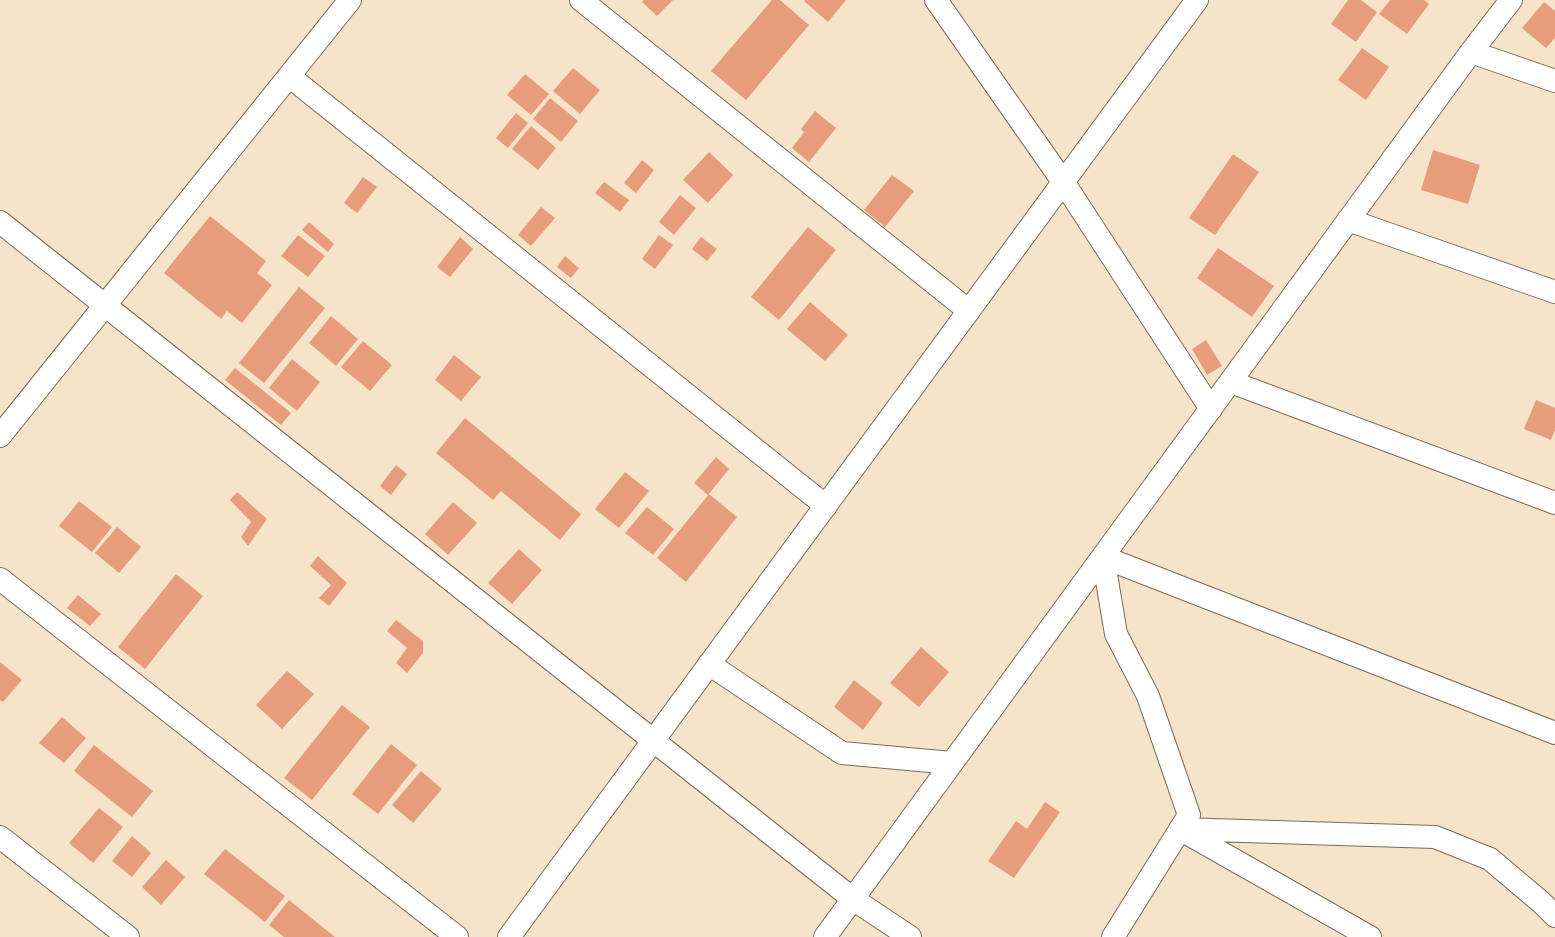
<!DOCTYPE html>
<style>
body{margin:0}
canvas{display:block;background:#f6e4ca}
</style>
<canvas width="1555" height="937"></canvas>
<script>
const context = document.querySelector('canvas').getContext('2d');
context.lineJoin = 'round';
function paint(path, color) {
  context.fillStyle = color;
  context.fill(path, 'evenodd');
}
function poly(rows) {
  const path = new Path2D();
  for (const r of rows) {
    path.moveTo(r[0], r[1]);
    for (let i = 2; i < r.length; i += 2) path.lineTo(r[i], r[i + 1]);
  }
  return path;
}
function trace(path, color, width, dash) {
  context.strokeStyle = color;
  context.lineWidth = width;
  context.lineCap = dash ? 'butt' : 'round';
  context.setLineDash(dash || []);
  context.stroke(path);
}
paint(poly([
 [644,0,673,0,657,16,642,2],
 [772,0,780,0,809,25,746,100,711,71],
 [805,0,846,0,828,22,804,1],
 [1348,0,1361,0,1377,12,1356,42,1331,24],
 [1390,0,1424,0,1429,4,1407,34,1379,14],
 [1544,2,1555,11,1555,38,1546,48,1522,28],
 [1362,48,1389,67,1366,100,1338,80],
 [573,68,600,90,580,114,553,91],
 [525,74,549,94,531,115,507,95],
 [550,98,578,121,561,142,533,119],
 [815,111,836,128,809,162,792,148,804,132,801,129],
 [516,113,528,123,508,148,496,138],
 [531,126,556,148,538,170,512,149],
 [1433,150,1480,165,1468,204,1421,190],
 [709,152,733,175,708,203,683,180],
 [1233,154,1259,172,1215,235,1189,218],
 [642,160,654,170,636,193,624,183],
 [892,175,914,191,885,227,864,210],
 [363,177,377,187,357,213,344,203],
 [604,182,629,200,620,212,595,193],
 [680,195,696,208,674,235,659,222],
 [541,207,555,218,531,246,518,235],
 [210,216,266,261,257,273,272,285,242,323,227,311,221,319,164,273],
 [309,222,334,244,328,252,302,230],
 [808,227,836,250,779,320,751,297],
 [298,235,325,256,308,277,281,256],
 [659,235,673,245,655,269,642,259],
 [460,237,473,249,450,277,437,267],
 [701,237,717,249,707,261,692,249],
 [1218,248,1274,286,1252,317,1197,278],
 [565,256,579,268,571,278,557,267],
 [299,287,325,308,264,383,239,363],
 [810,302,848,335,825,361,787,329],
 [331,316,358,339,336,366,309,343],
 [1206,340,1222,366,1207,375,1192,349],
 [363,341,392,365,370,391,341,367],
 [454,355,481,377,461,401,435,380],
 [292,359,320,382,297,411,269,388],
 [235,368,291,413,281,425,225,380],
 [1536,400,1555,408,1555,430,1551,440,1524,429],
 [465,418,581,514,560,540,501,491,493,500,436,453],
 [716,457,729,469,708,495,694,483],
 [396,465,407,474,391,495,380,486],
 [625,472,649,491,619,528,595,509],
 [237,492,267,519,248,546,241,537,251,522,230,500],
 [709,494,737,517,686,582,657,558],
 [79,501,112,527,92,552,59,526],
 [453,502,477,523,448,555,425,534],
 [647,507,674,529,653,555,625,533],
 [117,527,141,547,119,573,95,553],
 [519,549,542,570,512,604,488,583],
 [318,556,347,583,329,606,319,598,331,585,310,566],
 [176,574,203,596,145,669,118,647],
 [78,595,101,614,90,626,67,608],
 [396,620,423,641,423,653,407,673,396,663,407,648,387,631],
 [921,647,949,672,919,707,890,683],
 [0,662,22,680,3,702,0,700],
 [287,671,314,694,282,729,256,705],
 [854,680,883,703,863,730,834,707],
 [342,705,370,727,312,800,284,778],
 [62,717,86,738,64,763,39,743],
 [391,744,417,765,378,814,352,794],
 [94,745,153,791,132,817,74,771],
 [421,771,442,789,413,823,392,805],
 [1045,802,1060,812,1014,878,988,861,1016,821,1027,829],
 [99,808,123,827,93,863,69,843],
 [132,836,151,853,132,877,112,861],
 [225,849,285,896,265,922,204,874],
 [166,860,185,877,161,905,142,887],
 [289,900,335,937,284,937,269,925]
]), '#e79d7b');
const minor = poly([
 [581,0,969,311],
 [936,0,1064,183,1211,409],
 [1471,52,1555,81],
 [289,76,826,506],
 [1348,220,1555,292],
 [0,222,853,899,910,937],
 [1231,382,1555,503],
 [0,436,350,0],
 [1103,557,1555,733],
 [1103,557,1116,634,1148,696,1189,815,1113,937],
 [0,579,457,937],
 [709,664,842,753,952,763],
 [1180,829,1435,837,1490,859,1542,903,1555,916],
 [1183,831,1370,937],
 [0,837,128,937],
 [509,937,1197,0],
 [825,937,1471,52,1511,0]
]);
trace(minor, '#7c6b5a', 24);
trace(minor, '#fff', 22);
</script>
